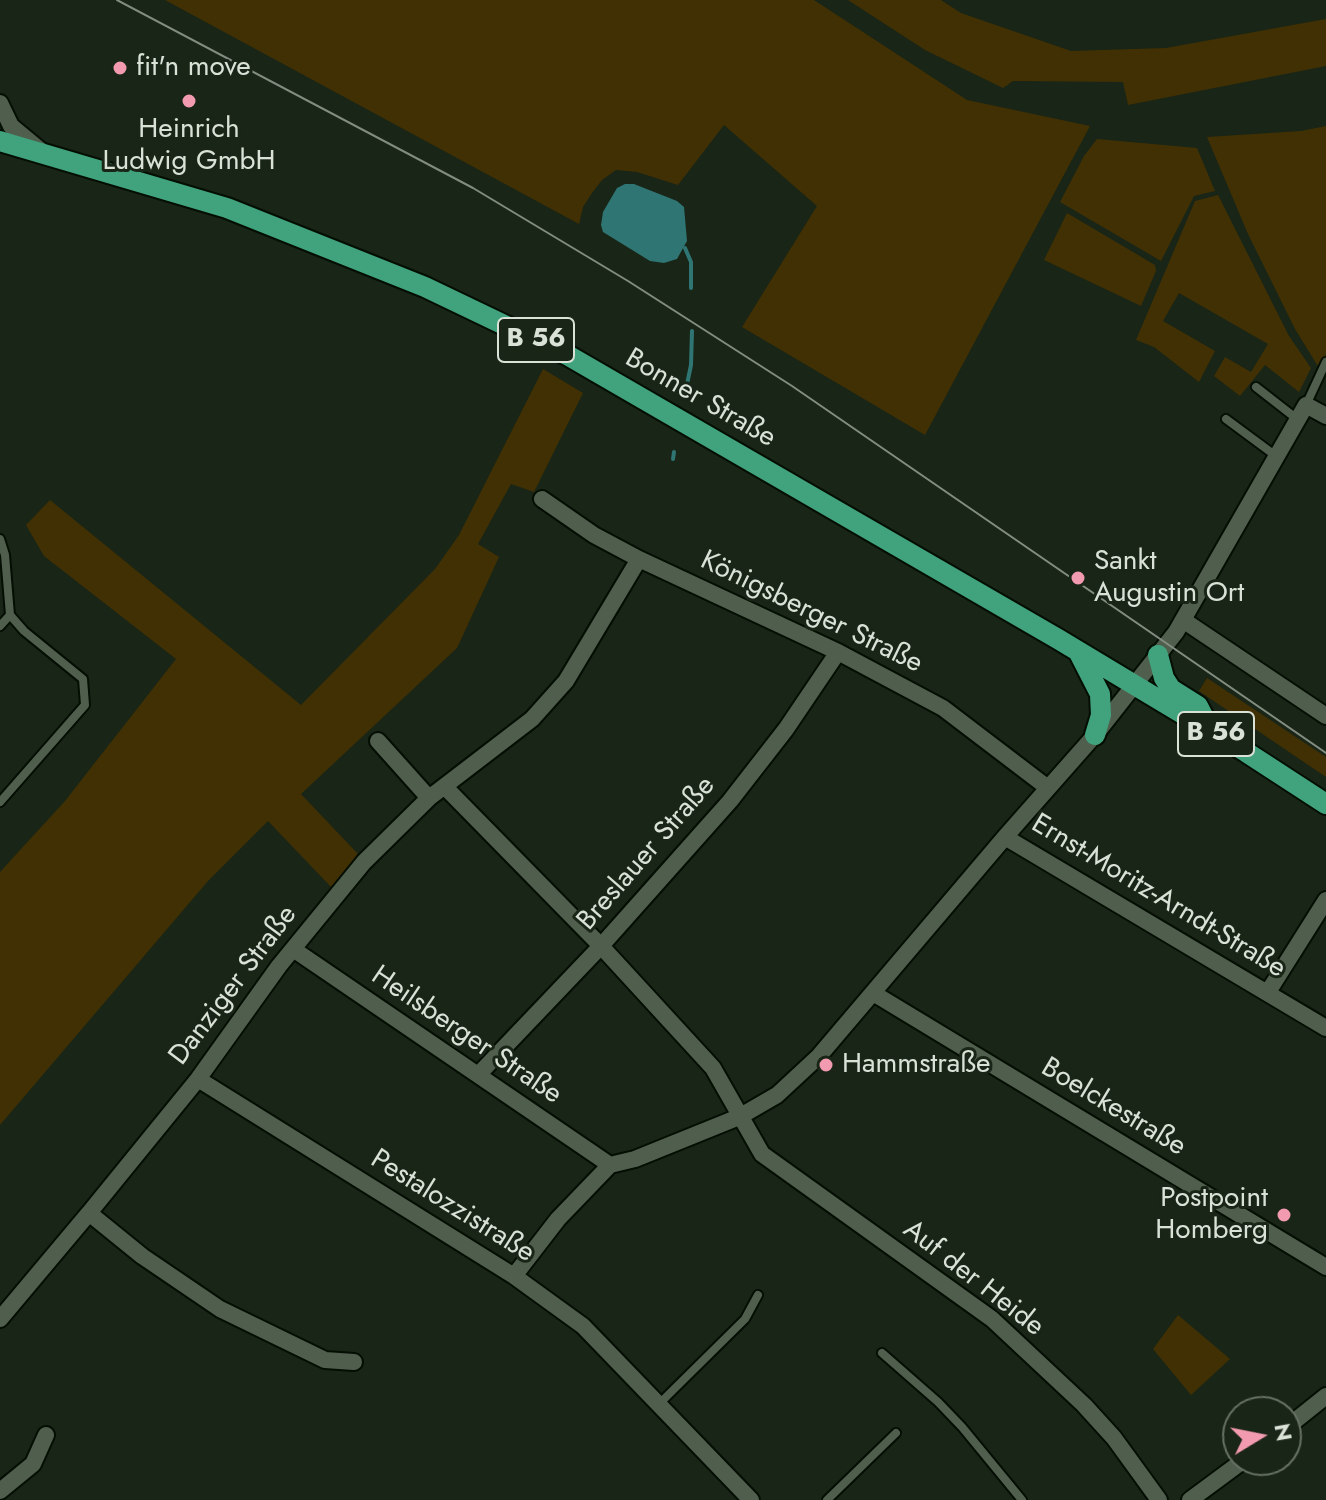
<!DOCTYPE html>
<meta charset="utf-8">
<style>
body{margin:0}
#map{position:relative;width:1326px;height:1500px;overflow:hidden;background:#192516;font-family:Jost,sans-serif}
canvas{display:block}
.north{position:absolute;left:1222px;top:1396px;width:80px;height:80px;box-sizing:border-box;background:#192516;border:2px solid #667164;border-radius:50%;rotate:80deg;font-size:22px;font-weight:700;line-height:32px;text-align:center;color:#dae2d8}
.north::after{content:'';display:block;margin:auto;width:28px;height:36px;background:#f29aaf;clip-path:polygon(50% 0,100% 100%,50% 72%,0 100%)}
</style>
<div id="map">
<canvas width="1326" height="1500"></canvas>
<div class="north">N</div>
</div>
<script>
const context = document.querySelector('canvas').getContext('2d');
context.lineJoin = 'round';
function paint(path, color) {
  context.fillStyle = color;
  context.fill(path, 'evenodd');
}
function poly(rows) {
  const path = new Path2D();
  for (const r of rows) {
    path.moveTo(r[0], r[1]);
    for (let i = 2; i < r.length; i += 2) path.lineTo(r[i], r[i + 1]);
  }
  return path;
}
function trace(path, color, width, dash) {
  context.strokeStyle = color;
  context.lineWidth = width;
  context.lineCap = dash ? 'butt' : 'round';
  context.setLineDash(dash || []);
  context.stroke(path);
}
function label(font, color, halo, rows, align = 'center') {
  context.font = font + ' Jost,sans-serif';
  context.lineWidth = 6;
  context.setLineDash([]);
  context.textBaseline = 'middle';
  context.strokeStyle = halo;
  context.fillStyle = color;
  for (const [text, x, y, turn = 0] of rows) {
    context.save();
    context.translate(x, y);
    context.rotate((+turn || 0) * Math.PI / 180);
    context.textAlign = isNaN(turn) ? turn : align;
    if (halo) context.strokeText(text, 0, 0);
    context.fillText(text, 0, 0);
    context.restore();
  }
}
paint(poly([
 [165,0,814,0,967,100,1090,126,925,435,742,327,817,206,724,125,678,185,637,172,616,170,602,180,592,193,583,207,579,224],
 [848,0,941,0,961,13,1071,51,1166,48,1326,19,1326,66,1128,105,1123,82,1013,81,1003,88,925,50],
 [1326,126,1326,355,1319,368,1295,329,1248,234,1207,137,1301,131],
 [1097,139,1197,148,1215,191,1194,196,1161,261,1060,202,1084,156],
 [1218,195,1289,336,1311,368,1299,392,1265,365,1240,396,1214,376,1225,357,1251,372,1268,344,1179,293,1163,321,1215,351,1199,382,1154,347,1136,340,1195,201],
 [1067,213,1155,265,1156,271,1141,306,1044,260],
 [543,369,583,393,534,492,511,484,478,544,499,557,457,648,301,794,358,854,332,888,268,821,208,881,0,1125,0,872,65,801,176,659,44,556,26,525,50,500,301,705,435,569,459,535],
 [1207,678,1326,757,1326,777,1199,691],
 [1178,1315,1230,1359,1191,1395,1153,1349]
]), '#413004');
paint(poly([
 [625,184,634,184,677,201,684,207,687,241,677,259,664,263,650,261,603,232,601,225,603,212,617,188]
]), '#2f7574');
trace(poly([
 [685,248,691,262,691,288],
 [686,389,691,365,692,331],
 [673,459,674,452]
]), '#2f7574', 4);
const service = poly([
 [1256,387,1297,419],
 [1306,405,1326,362],
 [1226,419,1276,456],
 [0,539,5,555,10,615,24,631,83,679,85,705,0,802],
 [0,626,10,615],
 [882,1353,938,1402,962,1427,1022,1500],
 [660,1403,745,1319,758,1295],
 [827,1500,896,1433]
]);
const minor = poly([
 [0,103,11,126,40,150],
 [542,499,594,535,639,559,838,652,943,708,1048,788],
 [1183,620,1326,716],
 [378,741,429,798],
 [445,787,601,946,713,1068,762,1154,992,1319,1084,1405,1114,1438,1159,1500],
 [1005,837,1326,1028],
 [293,949,610,1165],
 [1268,992,1326,900],
 [873,993,1326,1267],
 [478,1075,601,946,730,801,786,729,838,652],
 [198,1079,514,1276,583,1326,751,1500],
 [514,1276,558,1219,610,1165,635,1159,739,1117,777,1095,819,1056,1005,837,1095,735,1176,632,1306,405,1326,416],
 [0,1319,89,1213],
 [354,1362,325,1360,220,1309,142,1256,89,1213,198,1079,279,966,364,862,429,798,532,719,566,681,639,559],
 [1286,1428,1326,1396],
 [0,1491,33,1464,46,1435],
 [1190,1500,1244,1460]
]);
const primary = poly([
 [0,141,227,208,425,287,569,356,1058,639,1246,752,1326,804],
 [1079,653,1100,694,1101,715,1095,735],
 [1158,655,1164,678,1171,689,1198,706,1211,731]
]);
trace(service, '#040e03', 12);
trace(minor, '#040e03', 20);
trace(primary, '#040e03', 24);
trace(service, '#505f4d', 8);
trace(minor, '#505f4d', 16);
trace(primary, '#40a37e', 20);
trace(poly([
 [117,0,473,188,628,281,792,386,1326,753]
]), '#828c80', 2);
for (const [x, y, r, color] of [
 [120,68,8,"#f29aaf"],
 [189,101,8,"#f29aaf"],
 [1078,578,8,"#f29aaf"],
 [826,1065,8,"#f29aaf"],
 [1284,1215,8,"#f29aaf"]
]) {
  const dot = new Path2D();
  dot.arc(x, y, r, 0, 2 * Math.PI);
  context.fillStyle = color;
  context.fill(dot);
  trace(dot, '#192516', 3);
}
for (const [x, y, w] of [
 [536,340,76],
 [1216,734,76]
]) {
  const box = new Path2D();
  box.roundRect(x - w / 2, y - 22, w, 44, 6);
  context.fillStyle = '#192516';
  context.fill(box);
  trace(box, '#dae2d8', 2);
}
label('bold 26px', '#dae2d8', null, [
 ["B 56",536,340],
 ["B 56",1216,734]
]);
label('28px', '#dae2d8', '#192516', [
 ["fit'n move",136,68],
 ["Heinrich",189,130,"center"],
 ["Ludwig GmbH",189,162,"center"],
 ["Sankt",1094,562],
 ["Augustin Ort",1094,594],
 ["Hammstraße",842,1065],
 ["Postpoint",1268,1199,"right"],
 ["Homberg",1268,1231,"right"]
], 'left');
label('28px', '#dae2d8', '#192516', [
 ["Bonner Straße",700,399,30],
 ["Königsberger Straße",811,613,26],
 ["Breslauer Straße",647,854,-49],
 ["Ernst-Moritz-Arndt-Straße",1158,897,31],
 ["Danziger Straße",234,986,-53],
 ["Heilsberger Straße",466,1036,34],
 ["Boelckestraße",1113,1108,31],
 ["Pestalozzistraße",452,1207,32],
 ["Auf der Heide",973,1279,38]
]);
</script>
